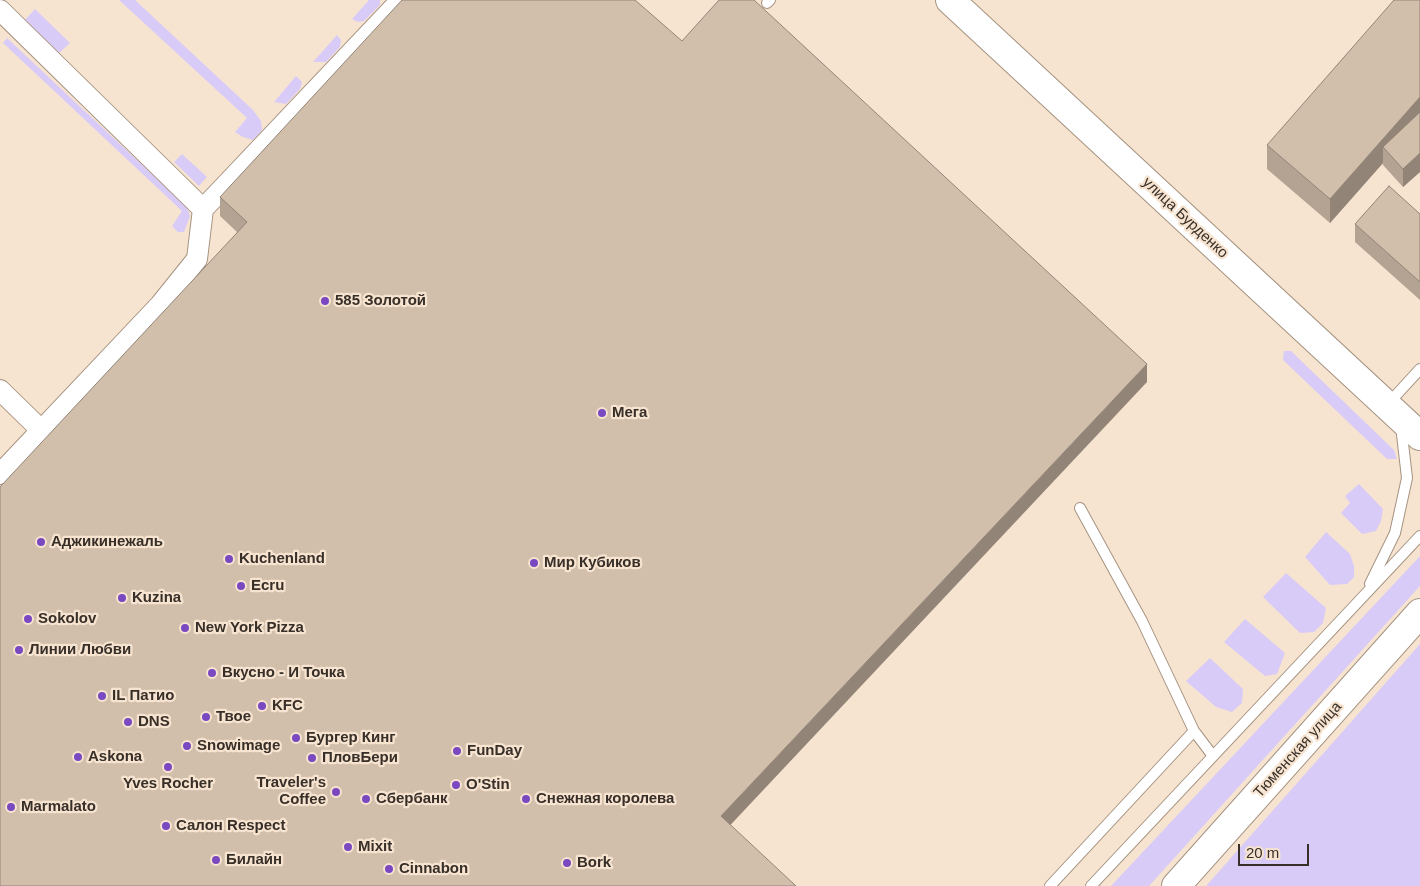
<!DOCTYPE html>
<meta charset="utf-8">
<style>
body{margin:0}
#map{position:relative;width:1420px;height:886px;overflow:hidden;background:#f7e4d0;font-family:Helvetica,sans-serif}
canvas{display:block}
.scale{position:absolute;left:1238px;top:844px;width:71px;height:22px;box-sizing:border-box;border:2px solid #372f28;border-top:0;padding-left:6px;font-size:15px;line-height:18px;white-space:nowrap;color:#372f28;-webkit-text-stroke:4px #f7e4d0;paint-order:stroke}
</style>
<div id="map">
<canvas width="1420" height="886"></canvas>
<div class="scale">20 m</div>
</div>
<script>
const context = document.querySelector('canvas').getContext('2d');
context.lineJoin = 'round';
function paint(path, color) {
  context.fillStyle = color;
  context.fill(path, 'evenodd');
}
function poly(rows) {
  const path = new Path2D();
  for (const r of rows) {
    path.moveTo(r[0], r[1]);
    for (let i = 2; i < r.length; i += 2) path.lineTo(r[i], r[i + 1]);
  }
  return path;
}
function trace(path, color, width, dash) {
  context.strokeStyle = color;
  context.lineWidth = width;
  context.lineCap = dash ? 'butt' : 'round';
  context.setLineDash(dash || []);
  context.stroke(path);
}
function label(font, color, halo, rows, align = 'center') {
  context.font = font + ' Helvetica,sans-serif';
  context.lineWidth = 4.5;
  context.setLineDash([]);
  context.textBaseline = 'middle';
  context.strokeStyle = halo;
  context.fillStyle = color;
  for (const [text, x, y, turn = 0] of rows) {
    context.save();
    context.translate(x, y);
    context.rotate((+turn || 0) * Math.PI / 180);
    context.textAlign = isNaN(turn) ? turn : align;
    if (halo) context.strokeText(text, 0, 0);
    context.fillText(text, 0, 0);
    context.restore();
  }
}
paint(poly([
 [119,0,135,0,253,110,261,121,262,130,253,140,243,137,235,132,247,118],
 [369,0,380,0,380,5,364,21,358,22,352,19],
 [35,9,70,43,59,53,25,20],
 [337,35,341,40,340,47,326,62,313,62],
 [7,38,187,207,190,216,184,232,178,232,172,226,182,211,3,43],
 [296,76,302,82,300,89,286,104,274,102],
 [182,154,207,177,199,186,174,162],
 [1284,351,1291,351,1394,450,1397,459,1387,459,1283,360],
 [1359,484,1383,509,1381,521,1376,531,1362,534,1341,513,1350,503,1345,496],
 [1326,532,1350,554,1354,566,1354,577,1347,584,1330,585,1305,557],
 [1420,556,1420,586,1149,886,1111,886],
 [1286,573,1326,608,1323,623,1314,632,1300,633,1263,597],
 [1245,619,1285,653,1277,674,1265,676,1224,642],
 [1420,644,1420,886,1206,886],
 [1210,658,1243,689,1242,703,1232,712,1216,707,1186,681]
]), '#d9cbf8');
const lane = poly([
 [767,3,770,0],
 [1387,405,1420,369],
 [1080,508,1142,621,1194,731,1213,756],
 [1370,584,1395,533,1407,478,1401,426],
 [1050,886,1194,731],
 [1091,886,1420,536]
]);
const street = poly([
 [0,10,203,209],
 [0,390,41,430],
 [0,474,160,305,197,259,203,209,401,0]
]);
const secondary = poly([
 [950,0,1420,436],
 [1176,886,1420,613]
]);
trace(lane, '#a59381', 12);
trace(street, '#a59381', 22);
trace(secondary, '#a59381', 30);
trace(lane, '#fff', 10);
trace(street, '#fff', 20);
trace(secondary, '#fff', 28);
paint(poly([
 [1420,0,1420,172,1403,187,1383,165,1383,163,1330,223,1267,169,1267,145],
 [682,41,1147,382,0,886,237,232,220,216,220,197],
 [1420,214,1420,300,1355,242,1355,224]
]), '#b4a393');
paint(poly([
 [1420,97,1420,121,1383,147,1383,163,1330,223,1330,199],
 [1420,153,1420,172,1403,187,1403,169],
 [1147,364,1147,382,721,835,721,816]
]), '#928578');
const building = poly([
 [402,0,635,0,682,41,719,0,754,0,1147,364,721,816,796,886,0,886,0,487,247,222,220,197,402,0],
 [1394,0,1420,0,1420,97,1330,199,1267,145,1394,0],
 [1420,112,1420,153,1403,169,1383,147,1420,112],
 [1389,186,1420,214,1420,282,1355,224,1389,186]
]);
paint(building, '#d1beab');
trace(building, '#928578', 1);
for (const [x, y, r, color] of [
 [325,301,5,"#7a48c0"],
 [602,413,5,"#7a48c0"],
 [41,542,5,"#7a48c0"],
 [229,559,5,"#7a48c0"],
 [534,563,5,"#7a48c0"],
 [241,586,5,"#7a48c0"],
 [122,598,5,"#7a48c0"],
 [28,619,5,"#7a48c0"],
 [185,628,5,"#7a48c0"],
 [19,650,5,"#7a48c0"],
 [212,673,5,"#7a48c0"],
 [102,696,5,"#7a48c0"],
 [262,706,5,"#7a48c0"],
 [206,717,5,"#7a48c0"],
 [128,722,5,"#7a48c0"],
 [296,738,5,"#7a48c0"],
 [187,746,5,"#7a48c0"],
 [457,751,5,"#7a48c0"],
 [78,757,5,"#7a48c0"],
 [312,758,5,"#7a48c0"],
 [168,767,5,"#7a48c0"],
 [456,785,5,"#7a48c0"],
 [336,792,5,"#7a48c0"],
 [366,799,5,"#7a48c0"],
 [526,799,5,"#7a48c0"],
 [11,807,5,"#7a48c0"],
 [166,826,5,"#7a48c0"],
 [348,847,5,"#7a48c0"],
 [216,860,5,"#7a48c0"],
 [567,863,5,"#7a48c0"],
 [389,869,5,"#7a48c0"]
]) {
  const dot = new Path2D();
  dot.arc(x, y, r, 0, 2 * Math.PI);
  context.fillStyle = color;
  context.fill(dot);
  trace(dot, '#f7e4d0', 2);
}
label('15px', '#372f28', '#f7e4d0', [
 ["улица Бурденко",1185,218,43],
 ["Тюменская улица",1298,750,-48]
]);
label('bold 15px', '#372f28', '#f7e4d0', [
 ["585 Золотой",335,301],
 ["Мега",612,413],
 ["Аджикинежаль",51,542],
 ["Kuchenland",239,559],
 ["Мир Кубиков",544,563],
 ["Ecru",251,586],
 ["Kuzina",132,598],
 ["Sokolov",38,619],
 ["New York Pizza",195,628],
 ["Линии Любви",29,650],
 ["Вкусно - И Точка",222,673],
 ["IL Патио",112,696],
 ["KFC",272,706],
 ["Твое",216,717],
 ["DNS",138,722],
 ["Бургер Кинг",306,738],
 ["Snowimage",197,746],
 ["FunDay",467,751],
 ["Askona",88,757],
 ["ПловБери",322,758],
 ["Traveler's",326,783,"right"],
 ["Coffee",326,800,"right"],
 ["Yves Rocher",168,784,"center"],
 ["O'Stin",466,785],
 ["Сбербанк",376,799],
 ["Снежная королева",536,799],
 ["Marmalato",21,807],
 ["Салон Respect",176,826],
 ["Mixit",358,847],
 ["Билайн",226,860],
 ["Bork",577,863],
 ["Cinnabon",399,869]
], 'left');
</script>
